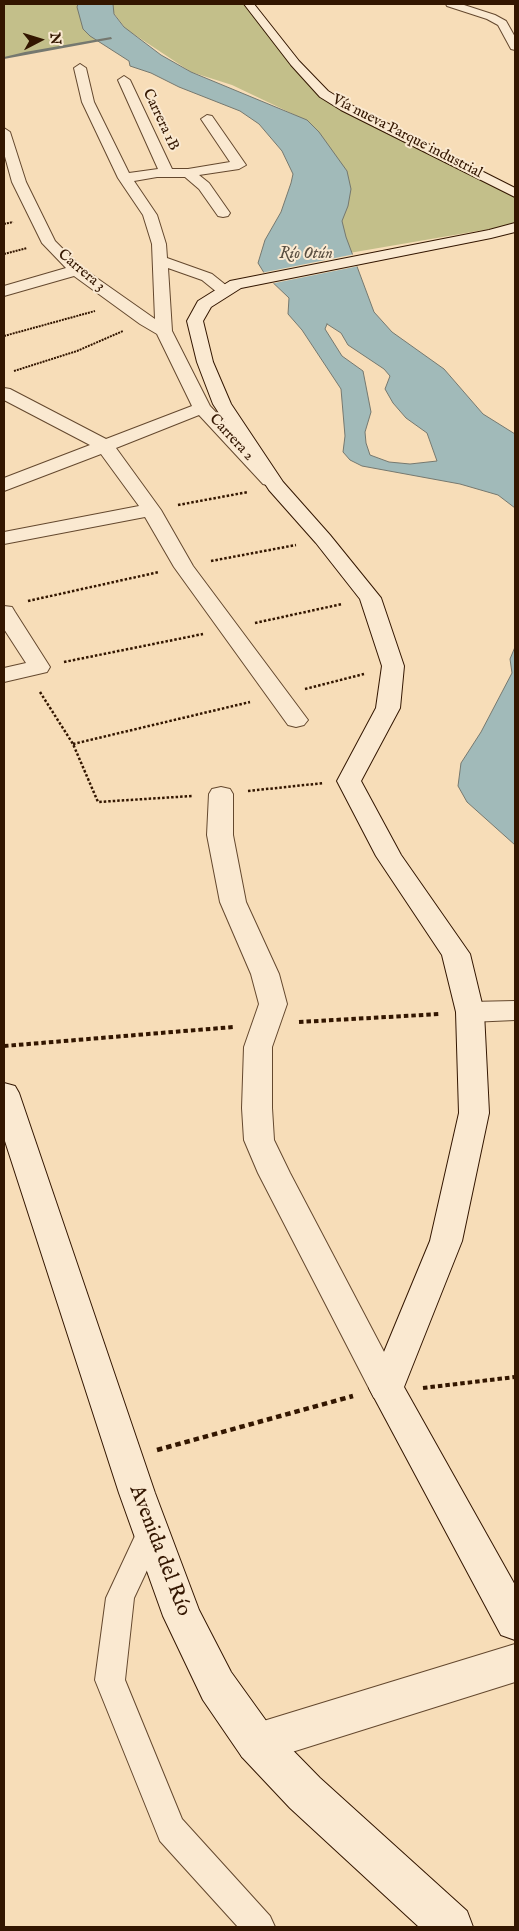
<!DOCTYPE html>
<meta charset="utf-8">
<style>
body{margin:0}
#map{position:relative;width:519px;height:1931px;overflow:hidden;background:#f7ddb8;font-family:"IM FELL English",serif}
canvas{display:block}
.frame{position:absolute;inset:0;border:5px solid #331600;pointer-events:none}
.north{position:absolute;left:15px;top:15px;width:50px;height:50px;-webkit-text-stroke:4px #fae9d1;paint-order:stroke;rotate:85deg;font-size:14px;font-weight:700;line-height:20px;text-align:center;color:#331600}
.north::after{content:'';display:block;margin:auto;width:18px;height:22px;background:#331600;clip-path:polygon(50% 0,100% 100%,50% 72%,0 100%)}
</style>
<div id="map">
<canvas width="519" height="1931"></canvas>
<div class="frame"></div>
<div class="north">N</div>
</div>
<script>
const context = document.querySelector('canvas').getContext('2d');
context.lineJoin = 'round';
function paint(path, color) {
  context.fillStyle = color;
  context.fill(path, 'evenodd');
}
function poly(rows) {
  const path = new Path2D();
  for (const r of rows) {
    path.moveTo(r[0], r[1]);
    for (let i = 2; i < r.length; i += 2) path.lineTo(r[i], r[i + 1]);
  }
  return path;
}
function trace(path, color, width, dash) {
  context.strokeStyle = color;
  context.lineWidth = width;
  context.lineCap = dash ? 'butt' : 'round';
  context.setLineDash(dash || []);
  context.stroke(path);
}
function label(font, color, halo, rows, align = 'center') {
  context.font = font + ' "IM FELL English",serif';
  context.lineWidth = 4;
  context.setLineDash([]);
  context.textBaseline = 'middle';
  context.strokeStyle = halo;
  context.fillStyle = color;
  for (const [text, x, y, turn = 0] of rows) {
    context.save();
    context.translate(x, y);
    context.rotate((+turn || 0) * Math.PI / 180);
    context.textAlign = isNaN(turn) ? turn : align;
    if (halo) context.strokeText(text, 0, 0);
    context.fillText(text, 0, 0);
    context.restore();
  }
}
paint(poly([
 [4,4,96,4,114,37,4,58],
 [107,4,247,4,295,63,324,94,515,193,515,222,501,227,320,258,295,115,232,85,191,72,126,29]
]), '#c3bf8a');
const water = poly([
 [78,4,113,4,114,14,124,27,161,55,191,72,307,120,319,132,347,171,351,189,348,206,342,221,346,237,374,312,392,332,444,369,483,414,515,434,515,508,498,495,460,484,362,466,350,460,343,452,345,436,341,389,302,330,288,314,289,298,266,276,258,263,265,240,281,212,291,183,293,174,282,151,259,124,240,111,179,87,151,73,130,66,129,61,90,36,83,29,77,7,78,4],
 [327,324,341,333,348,345,384,369,390,376,385,389,393,403,406,418,427,433,437,461,410,464,389,462,370,455,366,443,365,432,371,412,363,371,342,356,325,329,327,324],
 [515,647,515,845,467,802,458,786,461,763,481,732,512,673,510,659,515,647]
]);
paint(water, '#a1bab9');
trace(water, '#75786f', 1);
paint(poly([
 [355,254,359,266,270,284,261,273]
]), '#f7ddb8');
paint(poly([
 [111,37,112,39,4,59,4,57,25,52,111,37]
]), '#75786f');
const service = poly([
 [151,1520,161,1523,165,1532,134,1598,125,1680,182,1819,270,1916,275,1927,238,1927,160,1841,95,1680,106,1598,141,1523,151,1520]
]);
const minor = poly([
 [446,4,461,4,495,15,506,21,515,37,515,50,511,49,498,25,487,19,447,6,446,4],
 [80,64,86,68,94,102,129,173,158,169,118,80,124,76,130,80,172,169,188,169,230,162,201,119,207,115,212,116,246,165,239,169,199,175,209,183,230,213,228,216,223,217,218,216,199,189,185,177,157,177,134,181,157,215,166,244,167,258,212,274,232,290,230,293,218,293,202,280,168,268,172,331,210,406,280,480,277,484,270,486,263,484,199,415,116,448,161,510,193,566,308,720,304,725,296,727,288,725,174,567,145,517,4,544,4,532,139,506,101,454,4,491,4,478,90,445,4,400,4,388,10,389,106,439,192,406,157,334,140,324,74,276,4,296,4,286,66,268,42,243,12,182,4,153,4,128,10,132,26,182,55,241,81,267,155,319,152,244,143,215,118,178,82,102,74,68,80,64],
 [4,606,12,607,15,612,50,667,47,672,4,682,4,668,26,663,4,629,4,606],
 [221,787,230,789,233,794,233,835,246,902,279,974,287,1004,272,1047,272,1108,274,1140,290,1173,403,1388,398,1398,386,1402,374,1398,258,1173,244,1140,242,1108,244,1047,259,1004,251,974,220,902,207,835,209,794,212,789,221,787],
 [515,1001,515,1020,470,1022,460,1019,456,1012,460,1005,470,1002,515,1001],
 [515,1644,515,1682,257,1763,242,1757,236,1743,242,1729,257,1723,515,1644]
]);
const secondary = poly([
 [244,4,254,4,299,61,328,91,349,104,515,188,515,197,341,110,320,97,291,65,244,4],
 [515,223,515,232,491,238,241,288,211,307,203,321,213,362,231,404,283,482,330,535,381,598,404,666,400,708,361,781,401,855,470,954,484,1012,489,1113,462,1241,404,1387,515,1585,515,1640,501,1635,369,1388,430,1241,459,1113,456,1012,442,955,376,856,337,781,376,708,382,666,360,599,316,543,269,490,213,404,197,362,187,321,198,301,230,281,489,230,515,223],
 [4,1083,15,1086,19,1093,155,1493,199,1610,231,1672,272,1729,320,1778,467,1911,473,1927,419,1927,290,1808,242,1757,203,1700,163,1616,119,1493,4,1138,4,1083]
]);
trace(service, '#64482e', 2);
trace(minor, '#64482e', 2);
trace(secondary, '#331600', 2);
trace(poly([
 [4,224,13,222],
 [4,254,27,248],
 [4,336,95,311],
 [14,371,77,351,123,331]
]), '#331600', 2, [2, 1]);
trace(poly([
 [178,505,248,492],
 [211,561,296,545],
 [28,601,159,572],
 [255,623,342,604],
 [64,662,203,634],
 [305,689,364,674],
 [40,692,73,744,98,802,192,796],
 [73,744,250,702],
 [248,791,324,783]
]), '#331600', 2.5, [2.5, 2]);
trace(poly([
 [299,1022,440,1014],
 [4,1046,233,1027],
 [423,1388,515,1377]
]), '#331600', 4, [4.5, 3]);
trace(poly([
 [157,1450,353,1396]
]), '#331600', 4.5, [5.5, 4]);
paint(service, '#fae9d1');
paint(minor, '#fae9d1');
paint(secondary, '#fae9d1');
label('15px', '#331600', '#fae9d1', [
 ["Carrera 1B",160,120,65],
 ["Vía nueva Parque industrial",407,137,27],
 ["Carrera 3",81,271,40],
 ["Carrera 2",231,438,47]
]);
label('italic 16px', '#5a4f41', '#fae9d1', [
 ["Río Otún",306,255]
]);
label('21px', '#331600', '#fae9d1', [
 ["Avenida del Río",159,1551,69]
]);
</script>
